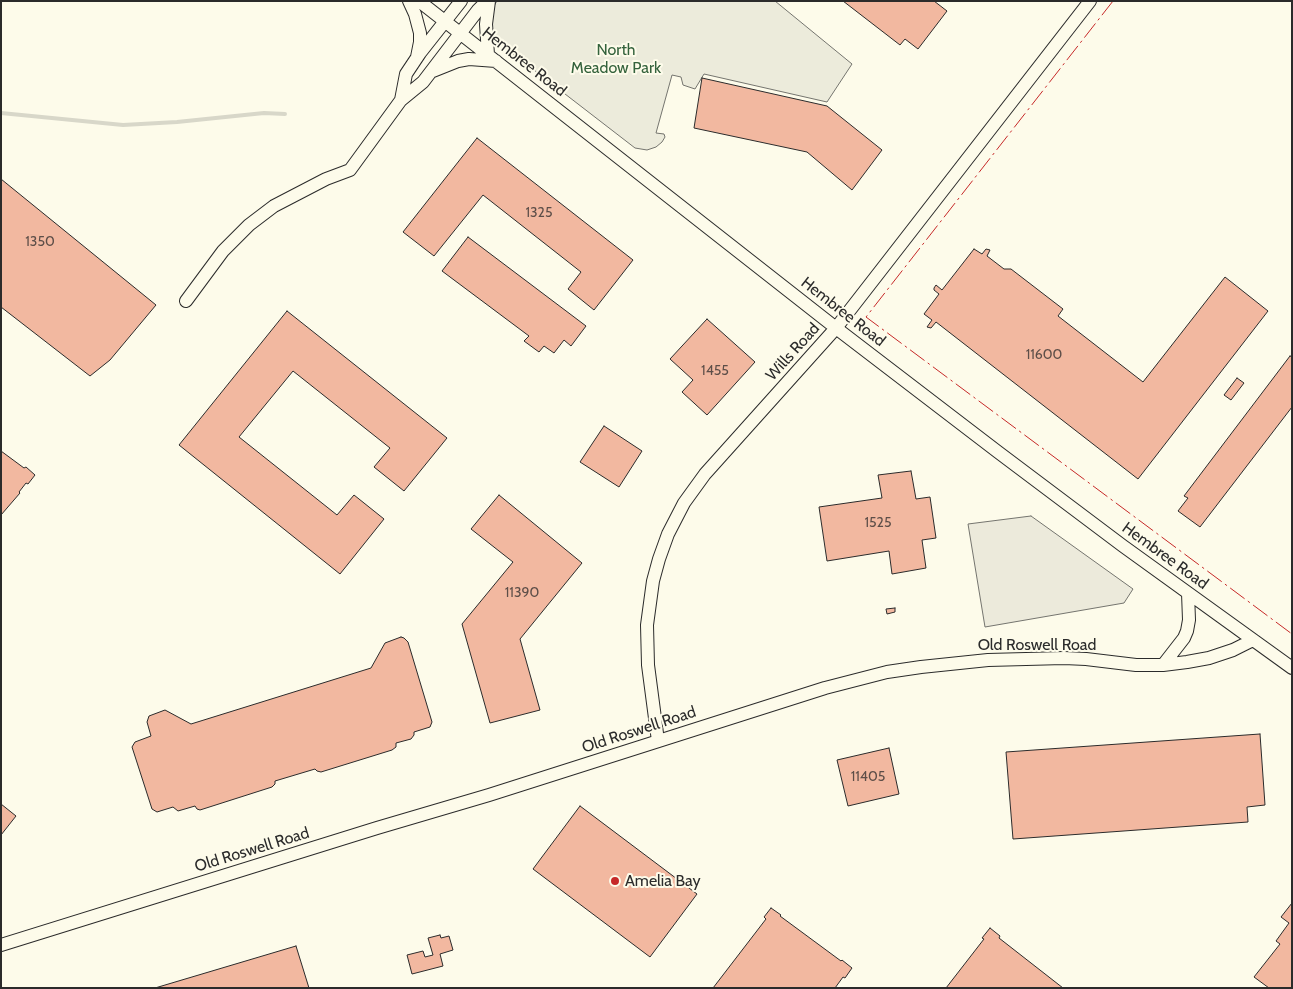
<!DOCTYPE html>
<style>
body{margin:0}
#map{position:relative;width:1293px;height:989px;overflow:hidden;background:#fdfbea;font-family:Cabin,sans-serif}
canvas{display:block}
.frame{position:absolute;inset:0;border:2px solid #2b2b2b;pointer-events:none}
</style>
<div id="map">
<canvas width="1293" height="989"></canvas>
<div class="frame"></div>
</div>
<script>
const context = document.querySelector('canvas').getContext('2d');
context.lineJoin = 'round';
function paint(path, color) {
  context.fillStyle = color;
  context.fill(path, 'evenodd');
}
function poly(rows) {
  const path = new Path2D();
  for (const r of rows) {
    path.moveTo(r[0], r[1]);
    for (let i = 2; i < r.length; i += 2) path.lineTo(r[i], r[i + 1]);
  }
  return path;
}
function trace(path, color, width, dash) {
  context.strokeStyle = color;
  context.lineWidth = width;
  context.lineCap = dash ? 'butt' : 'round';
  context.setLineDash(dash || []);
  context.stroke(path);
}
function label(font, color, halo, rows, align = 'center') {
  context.font = font + ' Cabin,sans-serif';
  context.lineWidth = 4;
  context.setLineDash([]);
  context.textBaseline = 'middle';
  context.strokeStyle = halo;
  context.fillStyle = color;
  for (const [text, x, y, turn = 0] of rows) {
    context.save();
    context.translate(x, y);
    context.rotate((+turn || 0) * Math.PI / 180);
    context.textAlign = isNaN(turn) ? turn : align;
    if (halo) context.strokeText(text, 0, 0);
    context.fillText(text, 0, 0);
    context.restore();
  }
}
const green = poly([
 [497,1,775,1,852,64,827,102,704,74,695,89,683,85,681,77,672,75,656,133,664,134,665,137,662,142,656,147,647,150,635,148,499,43,492,33,492,9,497,1]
]);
paint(green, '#ecebdb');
trace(green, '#74746e', 1);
const parking = poly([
 [1031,516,1133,589,1124,603,985,627,968,524,1031,516]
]);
paint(parking, '#eceadb');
trace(parking, '#74746e', 1);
trace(poly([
 [1,113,123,125,177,122,264,113,285,114]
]), '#d8d7c9', 4);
const building = poly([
 [843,1,934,1,947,11,918,49,905,39,900,45,843,1],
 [702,78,827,106,882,150,852,190,807,152,694,128,702,78],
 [477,138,633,260,594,310,568,289,581,272,483,195,434,256,403,232,477,138],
 [1,179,156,305,110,360,90,376,1,307,1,179],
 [468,237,586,326,571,346,564,340,554,353,544,346,539,352,524,341,529,336,442,271,468,237],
 [974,249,982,254,986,249,990,250,987,256,1004,269,1011,269,1063,309,1058,316,1143,382,1225,277,1268,311,1138,479,936,322,931,328,927,327,932,320,924,314,939,294,934,290,934,288,936,285,942,290,974,249],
 [287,311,447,438,404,491,374,467,390,448,293,371,239,437,337,515,354,495,384,519,340,574,179,445,287,311],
 [707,319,755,362,707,415,682,392,693,380,670,359,707,319],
 [1290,356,1292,357,1292,407,1200,527,1178,511,1188,498,1184,496,1290,356],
 [1237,378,1244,383,1231,400,1224,395,1237,378],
 [604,426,642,451,619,487,580,462,604,426],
 [1,451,24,468,26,467,35,475,28,484,26,483,19,492,20,493,1,515,1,451],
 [911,471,916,499,930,497,936,538,922,540,926,568,892,574,889,551,827,561,819,507,882,498,878,475,911,471],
 [499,495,582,563,520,639,540,710,490,723,462,624,513,562,471,529,499,495],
 [895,608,895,612,887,614,886,609,895,608],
 [401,637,404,638,408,642,432,722,430,727,414,732,414,735,411,739,396,743,396,747,392,750,321,772,317,771,315,769,275,781,275,784,272,787,200,810,197,809,195,806,178,811,173,807,157,812,152,809,132,747,135,742,151,736,147,722,149,716,165,710,191,724,371,668,385,643,401,637],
 [1260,734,1265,805,1247,807,1248,822,1013,839,1006,752,1260,734],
 [889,748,899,794,848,806,837,760,889,748],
 [1,804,16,816,1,835,1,804],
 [580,806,697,894,650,957,533,869,580,806],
 [1292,903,1292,988,1269,988,1254,977,1280,944,1276,941,1289,923,1281,917,1292,903],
 [771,908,781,915,780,916,841,961,842,960,852,968,845,978,843,977,835,988,713,988,766,919,764,917,771,908],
 [990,928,1000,936,999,938,1063,988,946,988,984,939,982,938,990,928],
 [440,935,441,938,449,936,453,950,440,954,443,966,412,974,407,955,423,951,425,957,433,955,428,938,440,935],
 [296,946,309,988,155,988,296,946]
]);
paint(building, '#f2b8a0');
trace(building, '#2b2b2b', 1);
const minor = poly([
 [409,1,415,14,420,33,420,42,417,57],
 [419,1,836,328,998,452,1123,546,1292,668],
 [488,55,486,24,489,1],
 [433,71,458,61,469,59,496,61],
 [401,100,406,74,420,53,461,1],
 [186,301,223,251,249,225,274,206,326,179,350,170,401,100,423,82,478,10,487,1],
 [1163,665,1184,638,1187,631,1189,620,1188,593],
 [658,741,648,665,647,625,653,581,659,559,668,534,684,503,705,474,836,328,1090,1],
 [1,945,377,828,489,795,825,688,887,672,921,667,988,660,1064,658,1086,659,1136,665,1163,665,1187,662,1209,658,1233,650,1253,640]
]);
trace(minor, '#2b2b2b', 14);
trace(minor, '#fdfbea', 12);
trace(poly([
 [1113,1,866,317,1292,634]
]), '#c62828', 1, [18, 4, 2.5, 4]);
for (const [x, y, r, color] of [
 [615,881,5,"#c62828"]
]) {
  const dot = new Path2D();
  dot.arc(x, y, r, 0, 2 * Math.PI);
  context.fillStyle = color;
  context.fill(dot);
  trace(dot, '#fdfbea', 2);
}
label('14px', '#5d4e48', null, [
 ["1325",539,213],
 ["1350",40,242],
 ["11600",1044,355],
 ["1455",715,371],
 ["1525",878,523],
 ["11390",522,593],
 ["11405",868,777]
]);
label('16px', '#34623c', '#fdfbea', [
 ["North",616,50],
 ["Meadow Park",616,68]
]);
label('16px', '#2b2b2b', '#fdfbea', [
 ["Hembree Road",524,62,38],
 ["Hembree Road",843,312,38],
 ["Wills Road",793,352,-48],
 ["Hembree Road",1165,556,36],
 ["Old Roswell Road",1037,645],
 ["Old Roswell Road",639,730,-18],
 ["Old Roswell Road",252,850,-17]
]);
label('16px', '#2b2b2b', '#fdfbea', [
 ["Amelia Bay",625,881]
], 'left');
</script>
